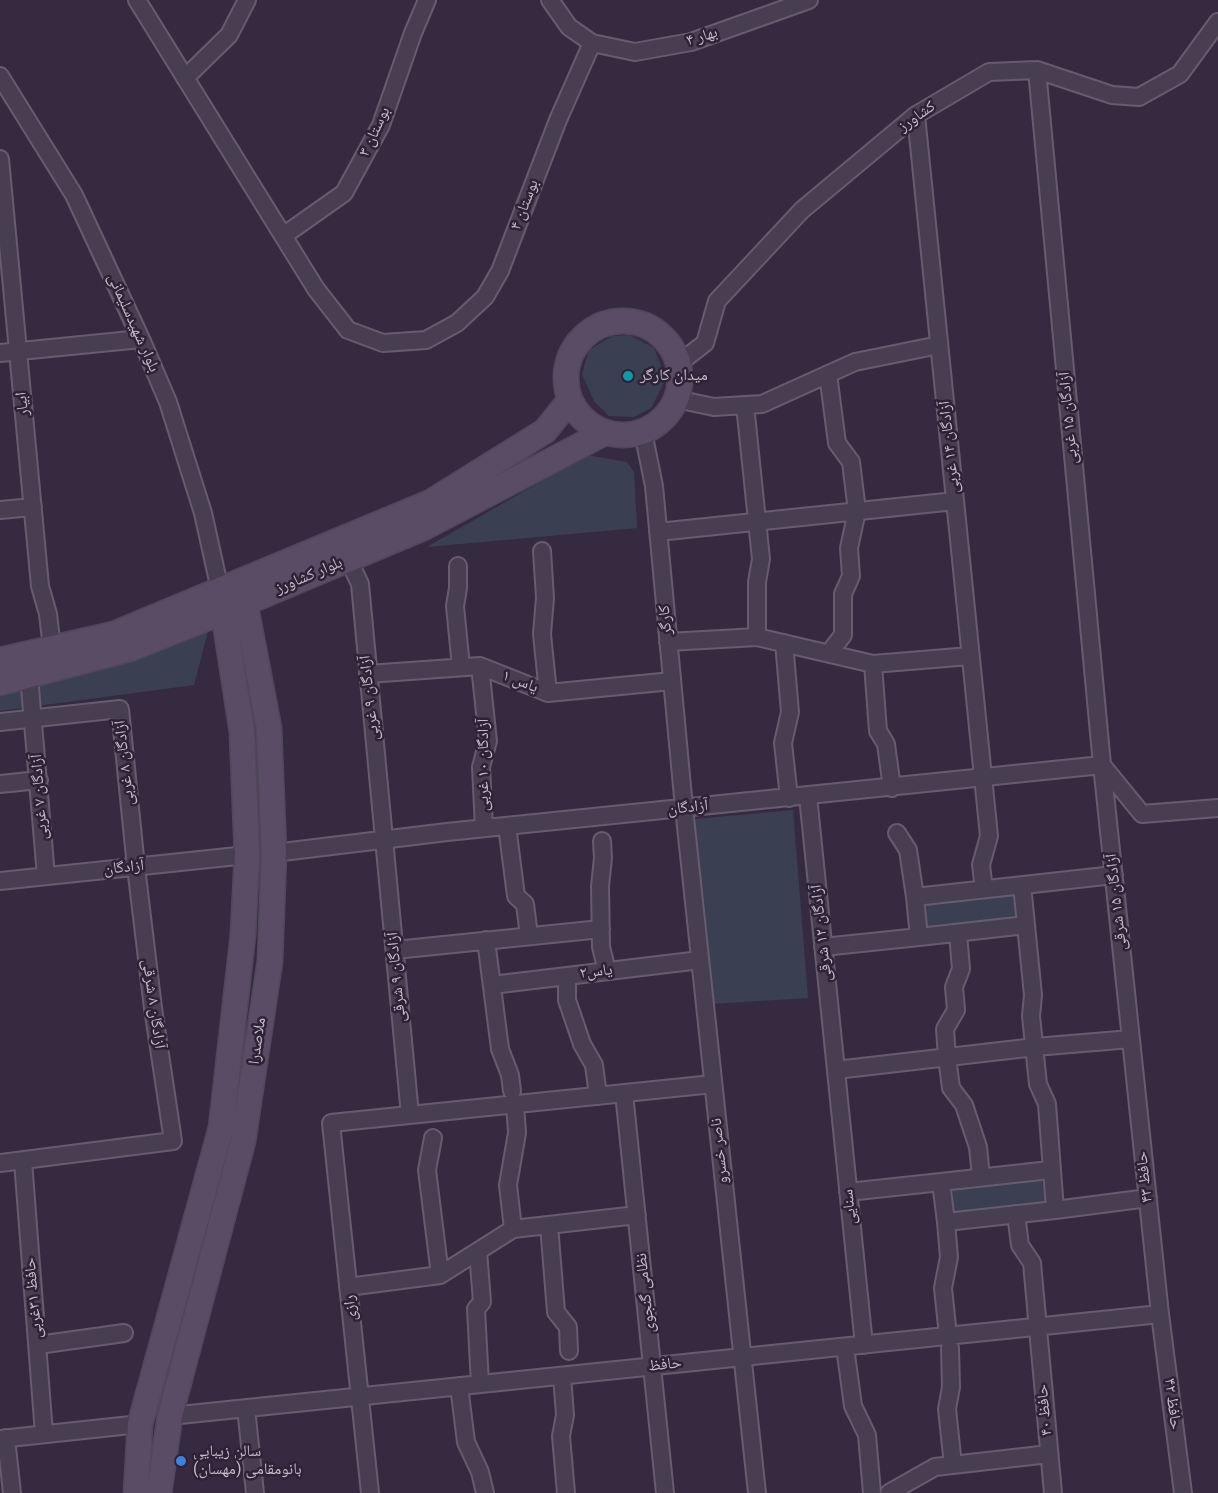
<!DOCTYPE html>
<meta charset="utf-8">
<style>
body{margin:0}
canvas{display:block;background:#362a41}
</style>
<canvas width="1218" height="1493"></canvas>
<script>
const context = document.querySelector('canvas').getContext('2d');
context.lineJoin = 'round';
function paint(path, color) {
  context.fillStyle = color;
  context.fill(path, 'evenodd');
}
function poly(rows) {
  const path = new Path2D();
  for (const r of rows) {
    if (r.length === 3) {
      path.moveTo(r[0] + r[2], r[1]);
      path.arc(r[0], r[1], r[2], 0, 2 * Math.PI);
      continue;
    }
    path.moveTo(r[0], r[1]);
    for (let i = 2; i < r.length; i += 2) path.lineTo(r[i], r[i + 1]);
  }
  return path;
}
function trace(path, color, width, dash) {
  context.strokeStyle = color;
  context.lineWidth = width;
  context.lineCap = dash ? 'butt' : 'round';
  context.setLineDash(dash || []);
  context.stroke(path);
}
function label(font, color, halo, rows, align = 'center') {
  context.font = font + ' Roboto,"Noto Naskh Arabic",sans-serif';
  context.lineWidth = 5;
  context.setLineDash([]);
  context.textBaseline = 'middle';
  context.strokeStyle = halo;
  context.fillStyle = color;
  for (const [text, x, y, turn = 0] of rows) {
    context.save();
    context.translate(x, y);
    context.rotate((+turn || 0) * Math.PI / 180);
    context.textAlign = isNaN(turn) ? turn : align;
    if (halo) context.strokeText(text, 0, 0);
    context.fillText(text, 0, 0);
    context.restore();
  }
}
paint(poly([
 [630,335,654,348,666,379,651,408,634,417,609,416,594,401,582,374,589,350,612,336],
 [587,455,627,462,634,472,637,528,427,547],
 [208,631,194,685,0,711,0,682,140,659],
 [793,810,808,998,711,1004,695,819],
 [1014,894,1017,917,927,927,924,904],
 [1042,1179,1045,1204,953,1214,950,1189]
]), '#3a3f52');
const street = poly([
 [137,0,316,289,348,330,383,343,426,340,457,323,485,297,500,271,558,120,592,43],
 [550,0,569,27,592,43,635,52,691,42,809,0],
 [1037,70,1102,765,1160,1314,1183,1493],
 [0,76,74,195,141,339,168,402,203,513,220,590],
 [185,78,229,35,247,0],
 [916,115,989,836,981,865,984,889],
 [0,159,40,586,48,614,52,648],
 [283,236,344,193,381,125,413,33,427,0],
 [0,353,141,339],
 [678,364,705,343,717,301,802,210,916,115,989,72,1037,70,1112,95,1139,97,1180,74,1218,22],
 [828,374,837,443,851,462,857,511,849,548,851,576,843,594,843,635,829,653],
 [676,399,714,407,762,404,855,362,939,345],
 [745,405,761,559,757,582,757,637],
 [643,432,654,486,684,808,757,1493],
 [0,510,33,507],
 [658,532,955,501],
 [542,551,545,598,542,634,548,693],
 [348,559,360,584,410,1115],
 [458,566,458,588,455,606,461,667],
 [668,642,757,637,873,664,970,656],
 [784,643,790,712,783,743,789,798],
 [873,664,878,731,886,744,892,788],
 [480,666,488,741,481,767,484,828],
 [368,674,480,666,548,693,672,681],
 [29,676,46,876],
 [0,722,120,709,136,867,153,1008,173,1141,0,1163],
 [1102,765,1142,814,1218,808],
 [0,784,39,780],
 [808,796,864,1345],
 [507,826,516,896,525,904,529,936],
 [897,833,908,850,915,897],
 [602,841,603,858,600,886,601,947,607,971],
 [274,853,447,832,1102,765],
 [0,881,247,855],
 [1022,885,1026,925,919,937,915,897,1114,875],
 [1026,925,1033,995,1031,1016,1038,1084,1047,1104,1055,1210,946,1222,941,1182,1050,1170],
 [958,933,961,969,954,987,956,1010,945,1029,947,1057,951,1088,964,1105,978,1147,981,1177],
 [486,940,500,1049,510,1075,512,1091],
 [823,947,919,937],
 [395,950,601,929],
 [567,983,567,1000,582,1044,594,1065,598,1096],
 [492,985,700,960],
 [836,1070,1035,1047,1131,1039],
 [624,1093,665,1493],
 [433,1138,427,1170,440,1275],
 [23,1161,44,1434],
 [848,1192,941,1182],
 [1055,1210,1148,1198],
 [1016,1214,1020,1245,1032,1263,1053,1493],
 [946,1222,949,1257,943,1288,948,1336],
 [549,1225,556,1312,568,1327,569,1351],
 [513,1229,508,1185,517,1133,515,1104],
 [478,1251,482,1302,476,1309,480,1384],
 [348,1287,440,1275,513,1229,637,1215],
 [38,1345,124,1333],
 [845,1347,853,1406,867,1435,872,1493],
 [950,1348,951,1387,947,1409,953,1465],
 [562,1376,565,1415,561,1436,566,1493],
 [459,1386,466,1442,480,1472,485,1493],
 [246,1408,255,1493],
 [170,1416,1160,1314],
 [6,1438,12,1493],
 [0,1439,140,1424],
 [370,1493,331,1123,713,1084],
 [889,1493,935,1467,1049,1454]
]);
const secondary = poly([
 [623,378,57],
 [0,660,114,634,431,502,545,431,570,400],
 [0,683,130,649,245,603,423,528,604,433],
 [136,1493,140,1424,221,1128,243,935,247,855,242,732,220,590],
 [159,1493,170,1416,243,1141,270,961,274,853,269,728,245,603,239,582]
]);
trace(street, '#665c6e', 20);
trace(secondary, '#51475a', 27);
trace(street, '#483e51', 16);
trace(secondary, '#594c64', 24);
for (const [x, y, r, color] of [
 [628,376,6,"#0f9aa8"],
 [181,1461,6,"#3f7fe0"]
]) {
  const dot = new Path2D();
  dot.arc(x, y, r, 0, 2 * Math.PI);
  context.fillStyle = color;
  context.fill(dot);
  trace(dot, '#2d2236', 2);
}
label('16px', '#c4bbcb', '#2d2236', [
 ["بهار ۴",702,37,-17],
 ["کشاورز",917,117,-35],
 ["بوستان ۳",375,132,-65],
 ["بوستان ۴",525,205,-69],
 ["بلوار شهیدسلیمانی",133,323,66],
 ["ابیار",23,404,-96],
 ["آزادگان ۱۵ غربی",1069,418,-95],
 ["آزادگان ۱۴ غربی",950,447,-96],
 ["بلوار کشاورز",309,576,-23],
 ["کارگر",666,620,-95],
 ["یاس ۱",520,682,21],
 ["آزادگان ۹ غربی",370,698,-96],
 ["آزادگان ۸ غربی",125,763,-96],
 ["آزادگان ۱۰ غربی",484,765,-90],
 ["آزادگان ۷ غربی",40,797,-94],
 ["آزادگان",688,808,-6],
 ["آزادگان",124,868,-6],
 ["آزادگان ۱۵ شرقی",1117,902,-96],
 ["آزادگان ۱۲ شرقی",822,933,-96],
 ["یاس۲",596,972,-7],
 ["آزادگان ۹ شرقی",397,977,-95],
 ["آزادگان ۸ شرقی",153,1004,82],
 ["ملاصدرا",258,1041,-82],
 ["ناصر خسرو",720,1151,-96],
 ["حافظ ۴۳",1145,1177,-96],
 ["سنایی",850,1207,-96],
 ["نظامی گنجوی",646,1293,-96],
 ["حافظ ۳۱غربی",34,1298,-95],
 ["رازی",351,1308,-96],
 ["حافظ",665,1365,-6],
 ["حافظ ۴۲",1172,1404,83],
 ["حافظ ۴۰",1045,1410,-95]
]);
label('16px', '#c4bbcb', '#2d2236', [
 ["میدان کارگر",640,376],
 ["سالن زیبایی",193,1452],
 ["بانومقامی (مهسان)",193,1470]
], 'left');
</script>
